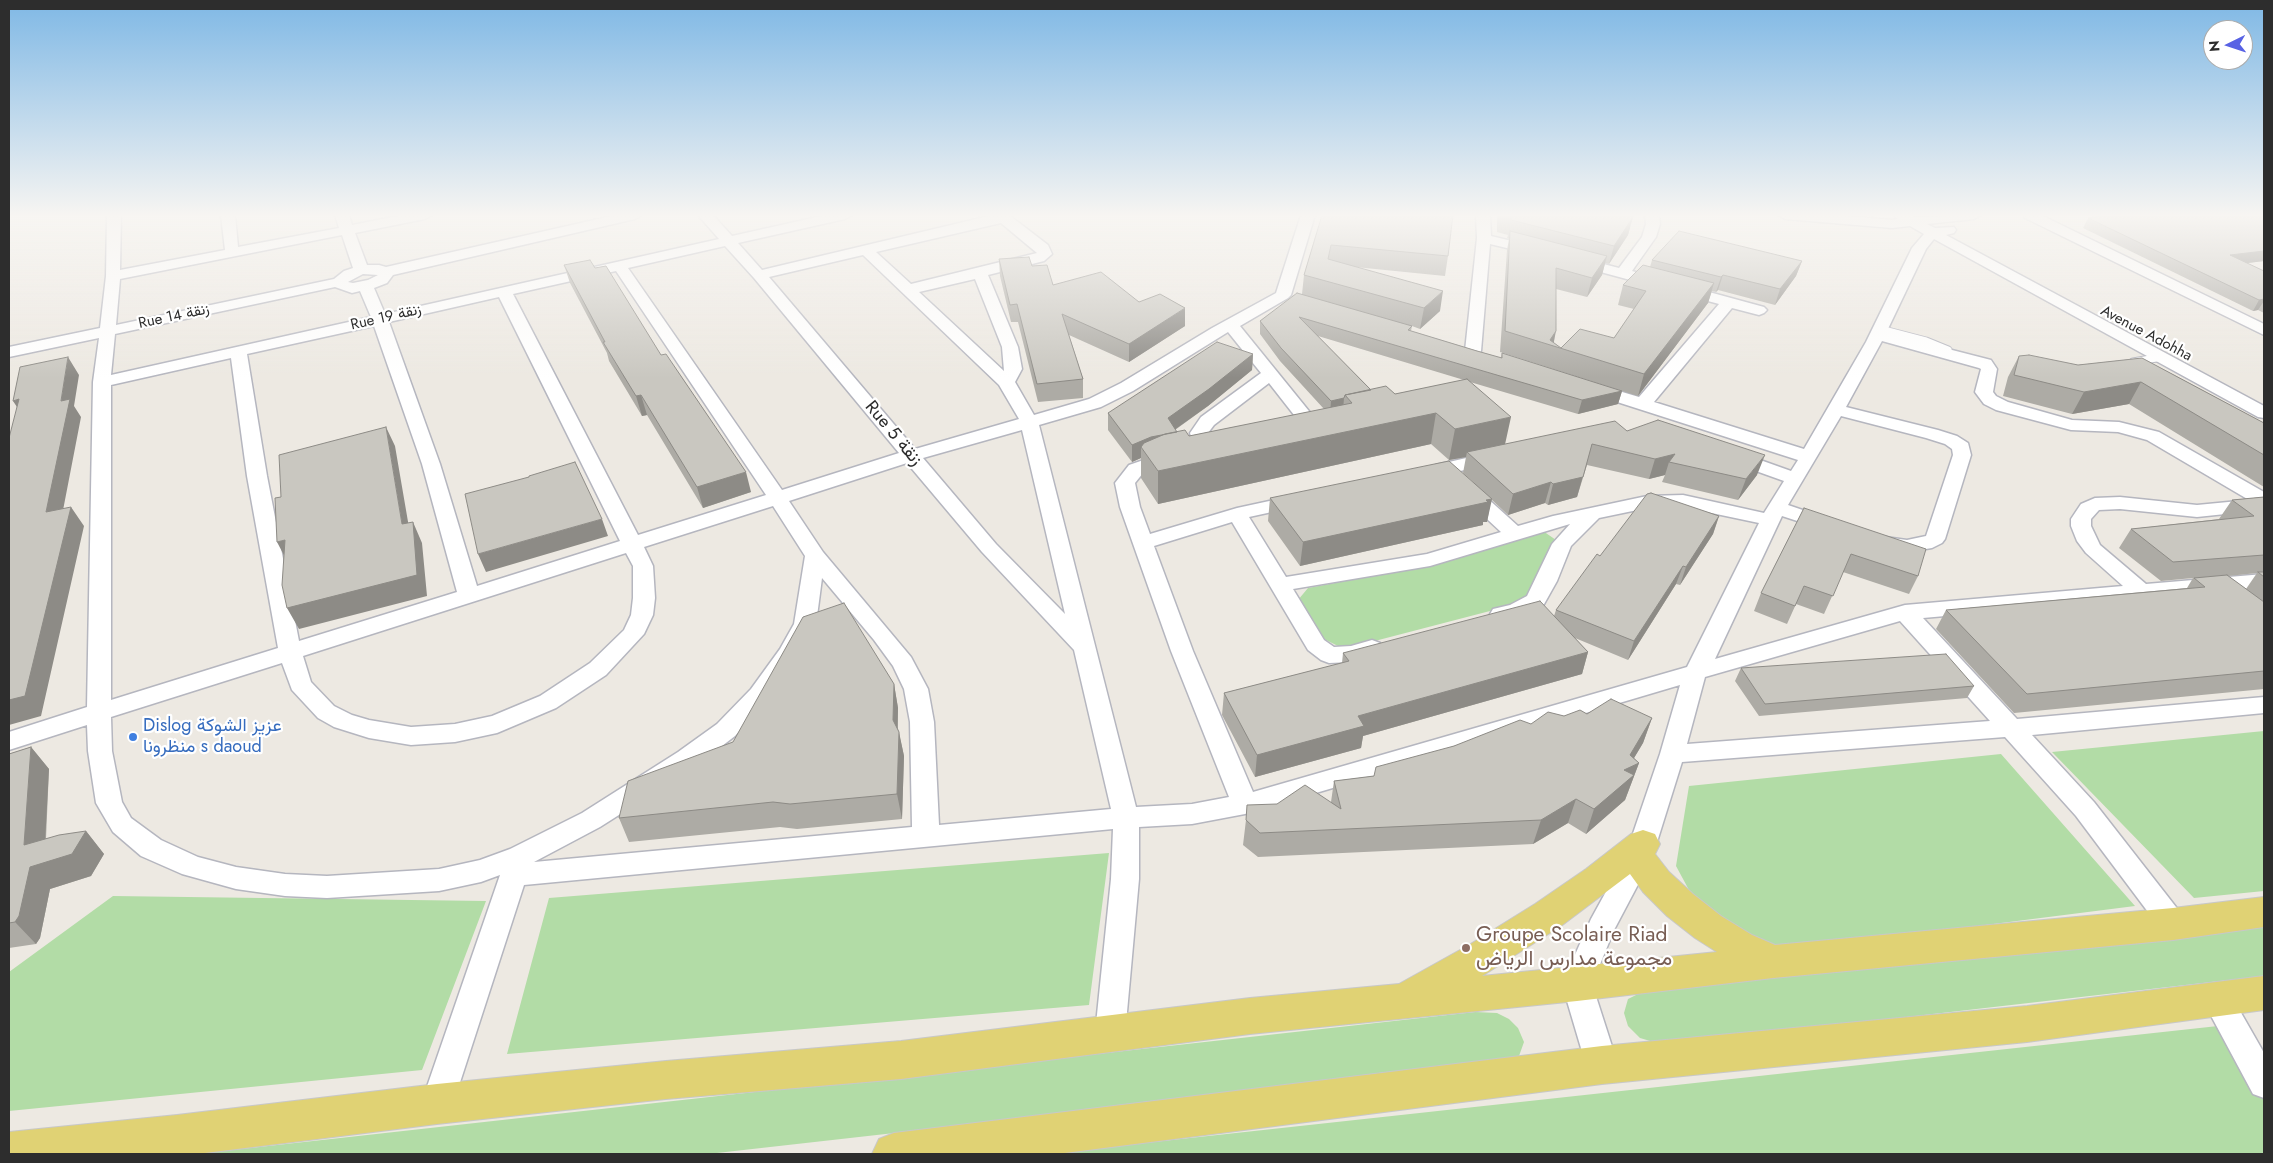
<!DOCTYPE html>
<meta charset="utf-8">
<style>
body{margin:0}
#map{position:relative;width:2273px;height:1163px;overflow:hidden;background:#ede9e2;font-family:Jost,sans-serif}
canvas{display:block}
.frame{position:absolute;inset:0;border:10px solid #2d2d2d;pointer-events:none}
.north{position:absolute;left:2203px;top:20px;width:50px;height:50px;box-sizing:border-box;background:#fff;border:1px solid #ababab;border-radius:50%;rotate:266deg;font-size:14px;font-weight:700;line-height:20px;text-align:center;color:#2d2d2d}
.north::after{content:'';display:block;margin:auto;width:18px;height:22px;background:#5862e4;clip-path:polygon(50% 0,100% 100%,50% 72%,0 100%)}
</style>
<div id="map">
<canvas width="2273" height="1163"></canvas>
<div class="frame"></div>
<div class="north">N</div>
</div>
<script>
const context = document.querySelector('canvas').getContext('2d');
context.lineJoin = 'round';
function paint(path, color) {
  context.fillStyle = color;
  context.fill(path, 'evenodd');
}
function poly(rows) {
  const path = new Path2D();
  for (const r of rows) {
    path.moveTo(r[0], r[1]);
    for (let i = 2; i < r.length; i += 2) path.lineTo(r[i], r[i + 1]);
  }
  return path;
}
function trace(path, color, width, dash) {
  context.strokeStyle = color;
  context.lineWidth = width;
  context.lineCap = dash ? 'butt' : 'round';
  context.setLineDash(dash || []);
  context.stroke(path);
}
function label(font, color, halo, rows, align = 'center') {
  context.font = font + ' Jost,Vazirmatn,sans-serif';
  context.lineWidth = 4.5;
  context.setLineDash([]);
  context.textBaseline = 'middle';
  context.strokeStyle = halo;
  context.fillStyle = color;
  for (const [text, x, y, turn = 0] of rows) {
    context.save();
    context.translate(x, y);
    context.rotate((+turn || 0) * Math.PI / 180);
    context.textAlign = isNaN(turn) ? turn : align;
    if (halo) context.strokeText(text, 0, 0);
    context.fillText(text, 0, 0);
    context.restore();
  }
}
paint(poly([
 [1543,531,1556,540,1527,597,1513,605,1344,649,1324,639,1298,600,1308,588,1437,564],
 [2264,731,2264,891,2194,898,2052,752],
 [2001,754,2135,906,1773,952,1696,903,1676,866,1689,786],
 [1109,853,1089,1005,507,1054,549,898],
 [113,896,486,901,422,1070,9,1111,9,972],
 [2264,924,2264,976,1715,1039,1657,1043,1640,1038,1628,1026,1624,1013,1628,999,1640,993],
 [1475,1012,1497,1013,1509,1019,1518,1028,1524,1042,1519,1056,1507,1064,708,1154,196,1154],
 [2218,1026,2264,1098,2264,1154,1043,1154]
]), '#b2dca6');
const service = poly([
 [1880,329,1926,341,1948,350],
 [2133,362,2162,357]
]);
const minor = poly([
 [107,215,121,215,120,270,225,250,221,215,235,215,238,247,339,228,335,215,349,215,352,225,403,215,432,215,425,219,355,233,367,265,379,265,386,267,616,215,642,215,635,219,393,275,387,283,374,288,385,314,719,239,698,215,713,215,732,236,826,215,852,215,845,219,738,243,762,270,993,215,1009,215,1048,245,1052,254,1044,261,988,275,1018,347,1022,369,1015,382,1034,415,1089,399,1121,383,1212,328,1276,293,1301,215,1315,215,1291,295,1288,298,1240,326,1317,421,1320,425,1317,429,1305,429,1269,383,1214,425,1208,433,1212,449,1210,453,1203,455,1196,453,1190,433,1201,417,1261,373,1228,332,1133,391,1101,407,1039,425,1136,807,1192,804,1229,797,1171,651,1120,507,1115,483,1129,465,1167,452,1174,454,1176,458,1174,462,1143,473,1135,483,1140,507,1150,534,1237,508,1297,495,1304,497,1307,501,1304,505,1249,517,1286,577,1427,554,1501,532,1461,495,1458,491,1461,487,1468,485,1475,487,1518,526,1553,516,1647,496,1683,495,1764,513,1784,481,1728,461,1726,457,1728,453,1735,451,1791,471,1798,460,1586,392,1583,388,1586,384,1592,383,1639,397,1719,304,1571,264,1569,261,1571,258,1576,257,1619,268,1642,237,1646,224,1645,215,1659,215,1660,224,1656,237,1632,271,1764,307,1767,310,1764,313,1759,315,1732,308,1654,402,1804,449,1866,342,1912,248,1924,234,1910,226,1892,228,1785,219,1778,215,1835,215,1892,220,1898,219,1893,215,1910,215,1915,217,1981,215,1974,219,1927,224,1935,228,1954,227,1956,230,1954,233,1946,235,2264,406,2264,418,2258,417,1934,239,1926,249,1886,333,1991,360,1997,369,1993,392,1996,396,2008,402,2072,420,2119,422,2159,432,2264,492,2264,506,2254,511,2197,517,2120,509,2099,510,2091,519,2091,526,2100,545,2146,584,2264,574,2264,588,2239,590,2264,608,2264,626,2256,624,2213,592,1923,618,2017,719,2264,697,2264,713,2032,735,2094,802,2183,916,2187,924,2183,932,2173,936,2163,932,2076,816,2005,737,1682,762,1652,858,1614,930,1592,984,1618,1065,1613,1075,1602,1080,1591,1075,1586,1065,1562,984,1591,919,1625,857,1660,754,1680,685,1245,814,1192,824,1139,827,1139,879,1125,1034,1121,1044,1110,1048,1099,1044,1095,1034,1111,879,1113,829,524,885,453,1104,448,1115,437,1119,426,1115,421,1104,500,875,481,882,439,891,327,898,285,896,236,889,182,874,141,856,113,832,96,803,88,751,87,725,9,750,9,732,87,707,93,382,99,338,9,357,9,347,100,328,106,276,107,215],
 [1001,223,1037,253,911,284,876,252,1001,223],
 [342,235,353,268,344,271,334,279,116,325,120,279,342,235],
 [725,246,754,278,899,453,782,490,628,268,725,246],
 [863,255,999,385,1019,419,915,449,769,277,863,255],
 [616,271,766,495,638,535,513,294,616,271],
 [363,274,378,275,368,280,353,283,348,282,363,274],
 [975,279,1002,347,1004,371,919,292,975,279],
 [335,287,352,293,360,291,371,317,111,375,115,334,335,287],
 [499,297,620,541,477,586,440,464,389,322,499,297],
 [374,326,422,464,457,592,299,641,267,476,247,354,374,326],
 [1882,341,1979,368,1981,369,1975,392,1984,404,1996,410,2071,430,2118,432,2147,440,2249,500,2197,505,2120,497,2095,498,2081,504,2071,519,2071,526,2077,541,2086,553,2123,586,1905,605,1715,659,1782,516,1828,531,1835,529,1838,525,1835,521,1788,505,1841,416,1926,438,1945,444,1952,449,1953,455,1926,536,1907,540,1885,537,1878,539,1875,543,1878,547,1907,552,1932,548,1942,543,1945,539,1971,455,1968,443,1957,436,1938,430,1846,407,1882,341],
 [231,358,247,476,278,648,111,700,111,385,231,358],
 [1022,430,1065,614,996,544,923,458,1022,430],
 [907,463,982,552,1074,650,1111,809,939,825,934,722,928,689,911,657,823,552,789,501,907,463],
 [773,506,805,556,794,624,780,649,751,689,717,724,678,752,582,813,510,849,480,860,439,869,327,876,285,874,236,867,198,857,161,840,131,818,122,802,112,751,111,717,282,663,292,690,318,718,334,727,369,738,411,745,455,742,497,733,556,708,606,675,644,634,653,615,655,598,653,566,644,547,773,506],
 [1683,507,1759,523,1687,667,1253,792,1193,651,1154,546,1232,522,1308,650,1321,660,1329,663,1352,662,1380,653,1383,648,1380,643,1372,640,1351,646,1334,647,1324,640,1293,589,1430,566,1570,524,1552,544,1527,596,1510,605,1493,609,1490,614,1493,619,1501,621,1525,615,1543,606,1557,581,1571,546,1599,518,1647,508,1683,507],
 [626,553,633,566,633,598,631,615,624,630,590,663,540,696,492,716,455,724,411,727,369,720,352,715,334,706,311,682,303,656,626,553],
 [822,578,874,640,893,666,904,689,910,722,912,827,534,862,600,827,696,766,735,736,767,701,800,653,816,624,822,578],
 [1900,621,1990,721,1687,744,1705,677,1900,621],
 [1476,215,1490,215,1491,236,1541,248,1543,251,1536,255,1490,244,1481,351,1479,354,1473,356,1467,354,1465,351,1477,238,1476,215],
 [2023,215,2041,215,2264,324,2264,335,2025,218,2023,215],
 [1492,452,1499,454,1501,458,1499,462,1443,475,1436,473,1434,469,1436,465,1492,452],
 [2217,986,2228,990,2264,1053,2264,1098,2253,1094,2202,999,2206,990,2217,986]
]);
const primary = poly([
 [1643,830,1655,834,1660,844,1655,854,1669,872,1693,894,1721,916,1752,935,1775,945,2173,908,2264,897,2264,927,2173,940,1773,978,1577,1001,1250,1034,901,1079,666,1099,437,1124,197,1154,9,1154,9,1132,177,1115,437,1084,666,1061,901,1041,1250,998,1399,984,1469,945,1535,904,1586,869,1631,834,1643,830],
 [1630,874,1643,892,1667,916,1695,938,1717,952,1482,976,1561,926,1630,874],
 [2264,976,2264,1010,2027,1042,1602,1084,1057,1154,872,1154,879,1139,894,1133,1602,1046,2027,1006,2264,976]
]);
trace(service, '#b5b6bf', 9);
trace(minor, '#b5b6bf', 3);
trace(primary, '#c8c8c8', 2);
trace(service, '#fff', 7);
paint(minor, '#fff');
paint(primary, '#e0d274');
paint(poly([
 [1322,215,1448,256,1445,276,1355,267,1440,311,1420,329,1412,326,1411,331,1501,358,1502,353,1622,391,1618,404,1578,414,1470,382,1505,444,1627,431,1757,475,1738,500,1662,482,1665,475,1649,479,1587,465,1577,497,1548,505,1545,503,1508,515,1491,499,1487,522,1483,522,1483,525,1300,566,1268,521,1270,498,1474,483,1463,473,1466,457,1449,460,1431,444,1158,504,1141,478,1141,458,1132,462,1108,430,1108,413,1253,354,1252,370,1208,406,1175,430,1177,432,1189,436,1324,409,1280,361,1260,334,1260,321,1302,294,1304,275],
 [1318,336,1464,380,1395,394,1371,390],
 [1497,215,1633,215,1628,235,1609,264,1605,263,1602,275,1587,297,1556,289,1554,343,1561,348,1614,338,1634,309,1618,305,1623,285,1650,267,1652,260,1802,261,1796,276,1775,305,1718,290,1716,292,1712,291,1708,303,1638,396,1500,352,1507,250,1509,239,1507,238,1508,235,1497,232],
 [2109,215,2264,215,2264,261,2247,263,2264,271,2264,313,2258,310,2253,311,2083,228,2088,218],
 [999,259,1032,266,1053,285,1139,302,1185,326,1129,362,1069,335,1083,379,1083,398,1038,402,1018,322,1011,322,1000,276],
 [564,265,595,268,661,355,751,492,703,508,647,415,642,416,609,361,607,353,570,283],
 [2019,356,2078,365,2142,358,2264,423,2264,487,2129,404,2072,414,2003,396,2008,377],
 [2264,497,2264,689,2014,713,1936,629,1946,610,2187,588,2193,578,2161,581,2119,548,2131,529,2220,519,2219,519,2232,500],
 [2257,573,2246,589,2228,576],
 [1804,508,1918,576,1909,594,1843,572,1824,614,1796,604,1787,624,1754,611,1761,593],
 [1719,516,1713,534,1680,585,1676,584,1628,660,1575,638,1588,652,1582,674,1363,736,1361,748,1255,777,1222,715,1224,693,1342,663,1343,653,1554,616,1556,610,1600,556],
 [1741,668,1974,686,1967,698,1759,716,1735,681],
 [894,684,898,708,898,729,904,756,902,819,797,829,780,827,629,842,619,818],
 [1587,714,1652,718,1643,743,1634,758,1639,763,1625,800,1586,834,1568,823,1533,844,1258,857,1243,845,1246,820,1331,802,1334,781,1374,776,1454,746,1531,724,1564,716],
 [31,747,49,769,46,839,86,831,104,854,91,876,50,889,40,938,36,944,9,948,9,754]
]), '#adaba5');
paint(poly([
 [1633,217,1628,235,1609,264,1614,246],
 [2264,251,2264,261,2224,266,2230,255],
 [1607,256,1602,275,1587,297,1592,278],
 [1802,261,1796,276,1775,305,1780,289],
 [1723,275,1718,290,1716,292,1721,277],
 [1714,283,1708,303,1638,396,1644,374],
 [1443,291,1440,311,1420,329,1424,308],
 [2264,299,2264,301,2258,310,2253,311,2259,300],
 [1185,308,1185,326,1129,362,1129,344],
 [1556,331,1553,346,1550,340],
 [1253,354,1252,370,1208,406,1170,433,1141,447,1141,458,1132,462,1132,445],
 [68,357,79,375,74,406,81,417,59,531,46,512,61,401],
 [2141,382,2129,404,2072,414,2084,392],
 [1622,391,1618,404,1578,414,1582,400],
 [641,395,647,415,642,416,636,396],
 [1344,398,1343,411,1330,414,1331,401],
 [19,399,25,419,13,401],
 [1436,413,1431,444,1158,504,1158,471],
 [1511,417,1504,449,1467,452,1466,457,1449,460,1455,429],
 [386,427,395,446,412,545,402,524],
 [1592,444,1577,497,1548,505,1553,484],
 [1675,454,1669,462,1665,475,1649,479,1655,459],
 [1765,455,1757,475,1738,500,1746,479],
 [746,472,751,492,703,508,697,487],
 [1551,482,1545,503,1508,515,1513,494],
 [1492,499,1487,522,1483,522,1483,525,1300,566,1303,542],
 [71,507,84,526,41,716,9,725,9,700],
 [1719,516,1713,534,1680,585,1686,567],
 [602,519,608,536,486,572,478,554],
 [413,522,422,543,427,596,299,629,287,608],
 [285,540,288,563,277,542],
 [1683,566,1676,584,1628,660,1634,641],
 [1588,652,1582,674,1363,736,1361,748,1255,777,1257,755,1358,716],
 [894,684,898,708,897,744,893,720],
 [1652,718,1643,743,1628,768,1639,763,1625,800,1586,834,1594,809,1630,755],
 [899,732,904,756,902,819,897,794],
 [31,747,49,769,44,862,86,831,104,854,91,876,50,889,40,938,36,944,15,922,24,845],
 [1576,799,1568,823,1533,844,1541,820]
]), '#8d8b86');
const building = poly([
 [1322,215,1453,215,1448,256,1331,245,1328,259,1443,291,1424,308,1304,275,1322,215],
 [1504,215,1633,215,1633,217,1614,246,1511,220,1511,217,1504,215],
 [2109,215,2261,215,2264,216,2264,251,2230,255,2264,271,2264,299,2259,300,2088,218,2109,215],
 [1510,231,1607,256,1592,278,1556,268,1556,331,1550,340,1561,348,1580,329,1614,338,1646,291,1623,285,1643,265,1714,283,1644,374,1505,331,1510,231],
 [1679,231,1802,261,1780,289,1723,275,1721,277,1652,260,1679,231],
 [1029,257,1032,266,1047,265,1053,285,1101,272,1139,302,1160,294,1185,308,1129,344,1062,314,1083,379,1037,384,1017,304,1010,305,999,259,1029,257],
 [590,260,595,268,606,266,661,355,666,354,746,472,697,487,641,395,636,396,603,342,605,342,564,265,590,260],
 [1297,293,1412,326,1408,330,1477,351,1502,358,1502,353,1622,391,1582,400,1299,317,1371,390,1345,395,1344,398,1331,401,1281,348,1260,321,1297,293],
 [1217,342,1253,354,1209,389,1168,418,1177,432,1151,437,1132,445,1108,413,1217,342],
 [2029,355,2078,365,2142,358,2264,423,2264,455,2141,382,2084,392,2014,375,2019,356,2029,355],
 [68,357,61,401,70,399,46,512,71,507,25,696,9,700,9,438,19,399,13,401,20,367,68,357],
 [1467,379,1511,417,1455,429,1436,413,1158,471,1141,447,1144,443,1165,434,1185,430,1189,436,1352,403,1345,395,1386,386,1395,394,1467,379],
 [1658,420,1765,455,1746,479,1669,462,1675,454,1655,459,1592,444,1583,477,1553,484,1551,482,1513,494,1467,452,1615,421,1627,431,1658,420],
 [386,427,402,524,413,522,417,575,287,608,282,585,285,540,277,542,275,498,281,497,279,455,386,427],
 [1449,461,1492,499,1486,500,1488,502,1303,542,1270,498,1449,461],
 [575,462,602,519,478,554,465,494,529,477,529,476,575,462],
 [1651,493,1719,516,1686,567,1683,566,1634,641,1556,610,1597,554,1600,556,1647,494,1651,493],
 [2264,497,2264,555,2173,562,2131,529,2254,516,2232,500,2264,497],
 [1804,508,1926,549,1918,576,1851,554,1833,596,1804,586,1795,606,1761,593,1804,508],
 [2258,572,2264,572,2264,577,2258,572],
 [2227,575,2264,602,2264,671,2027,694,1946,610,2205,587,2194,578,2227,575],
 [1540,601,1588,652,1358,716,1364,726,1257,755,1224,693,1349,661,1343,653,1540,601],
 [844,603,894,684,893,720,899,732,897,794,790,804,773,802,619,818,628,781,733,742,803,617,844,603],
 [1946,654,1974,686,1765,704,1741,668,1946,654],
 [1611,699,1652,718,1630,755,1639,763,1624,770,1634,775,1594,809,1576,799,1541,820,1260,833,1246,820,1247,805,1277,804,1305,785,1341,809,1334,781,1374,776,1376,767,1454,746,1520,720,1531,724,1548,712,1564,716,1580,710,1587,714,1611,699],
 [31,747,24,845,59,835,86,831,72,854,30,867,19,916,15,922,9,923,9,754,31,747]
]);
paint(building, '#c9c7c0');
trace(building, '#8d8b86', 1);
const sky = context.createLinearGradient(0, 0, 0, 378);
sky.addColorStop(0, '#7fb8e5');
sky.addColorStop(0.57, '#f7f5f2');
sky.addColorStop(1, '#f7f5f200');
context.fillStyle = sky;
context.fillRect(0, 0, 2273, 378);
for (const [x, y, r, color] of [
 [133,737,5,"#3f7fe0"],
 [1466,948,5,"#8d6e63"]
]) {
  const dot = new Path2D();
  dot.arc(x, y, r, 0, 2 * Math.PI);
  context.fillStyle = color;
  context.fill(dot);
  trace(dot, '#fff', 2);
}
label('15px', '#2d2d2d', '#fff', [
 ["Rue 14 زنقة",174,317,-12],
 ["Rue 19 زنقة",386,318,-13],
 ["Avenue Adohha",2146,334,28]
]);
label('18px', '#2d2d2d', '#fff', [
 ["Rue 5 زنقة",893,434,50]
]);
label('18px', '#366cbe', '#fff', [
 ["Dislog عزيز الشوكة",143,727],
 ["منظرونا s daoud",143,748]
], 'left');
label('21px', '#785e54', '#fff', [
 ["Groupe Scolaire Riad",1476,936],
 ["مجموعة مدارس الرياض",1476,960]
], 'left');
</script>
